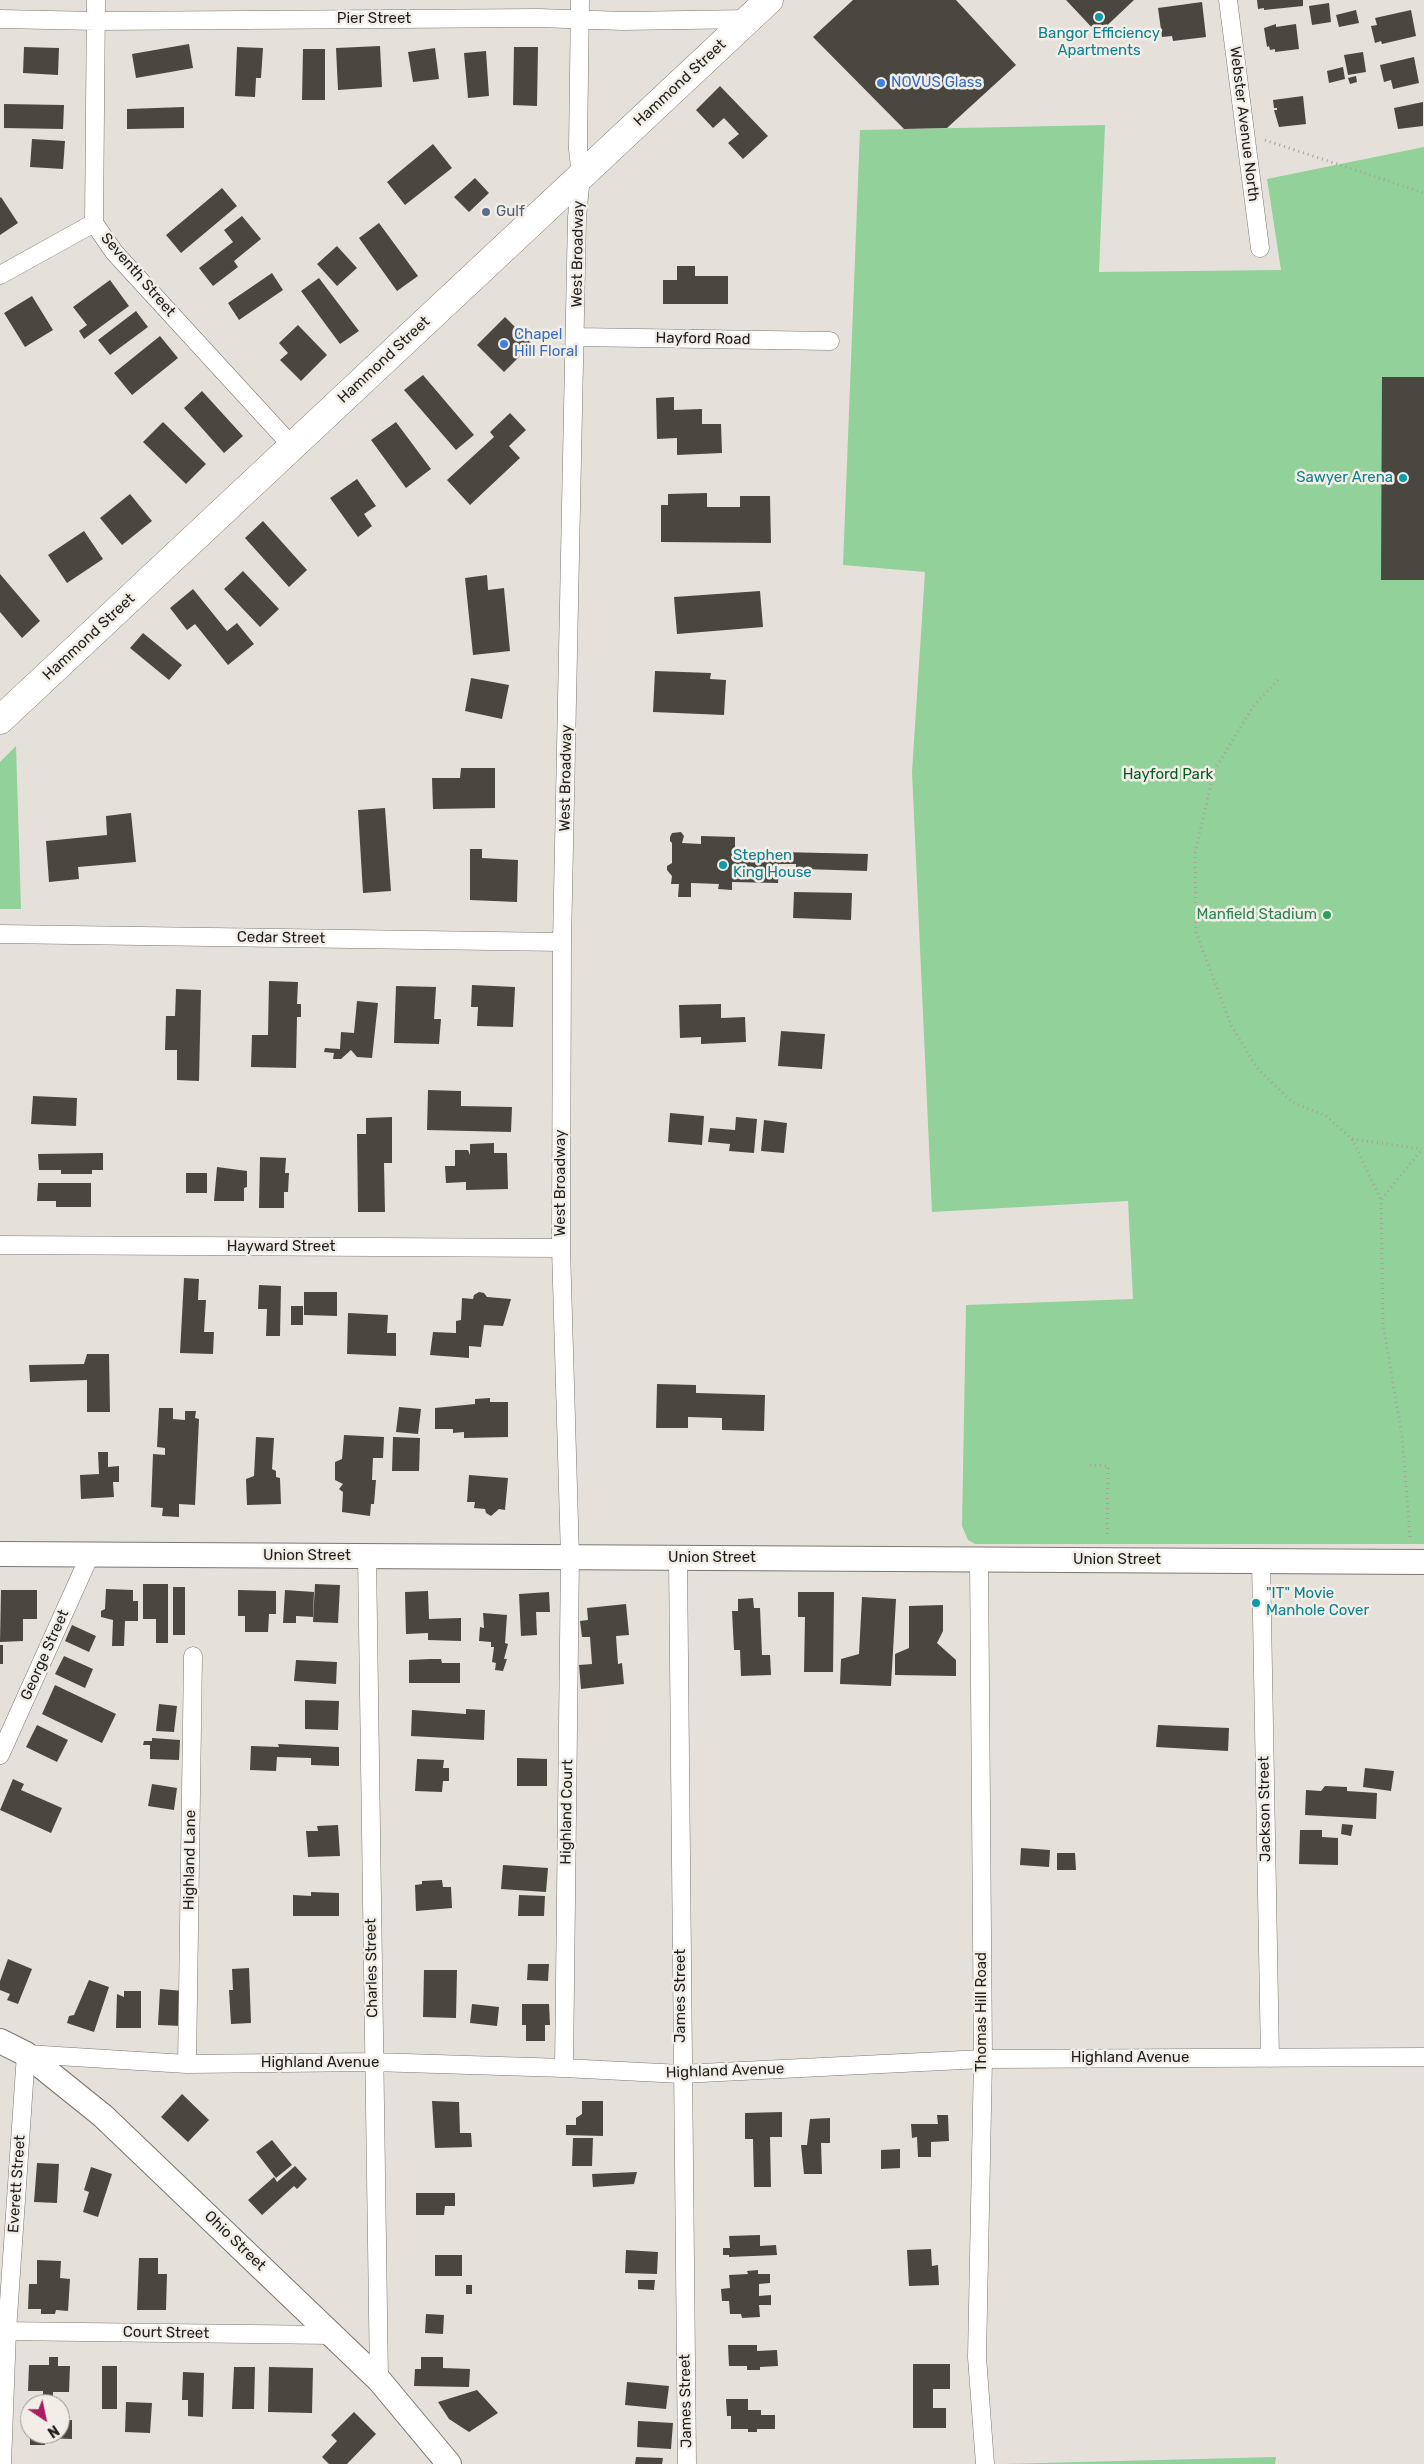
<!DOCTYPE html>
<style>
body{margin:0}
#map{position:relative;width:1424px;height:2464px;overflow:hidden;background:#e5e1da;font-family:Rubik,sans-serif}
canvas{display:block}
.north{position:absolute;left:20px;top:2394px;width:50px;height:50px;box-sizing:border-box;background:#f2eee7;border:1px solid #9e9b96;border-radius:50%;rotate:146deg;font-size:14px;font-weight:700;line-height:20px;text-align:center;color:#211f1d}
.north::after{content:'';display:block;margin:auto;width:18px;height:22px;background:#a81e63;clip-path:polygon(50% 0,100% 100%,50% 72%,0 100%)}
</style>
<div id="map">
<canvas width="1424" height="2464"></canvas>
<div class="north">N</div>
</div>
<script>
const context = document.querySelector('canvas').getContext('2d');
context.lineJoin = 'round';
function paint(path, color) {
  context.fillStyle = color;
  context.fill(path, 'evenodd');
}
function poly(rows) {
  const path = new Path2D();
  for (const r of rows) {
    path.moveTo(r[0], r[1]);
    for (let i = 2; i < r.length; i += 2) path.lineTo(r[i], r[i + 1]);
  }
  return path;
}
function trace(path, color, width, dash) {
  context.strokeStyle = color;
  context.lineWidth = width;
  context.lineCap = dash ? 'butt' : 'round';
  context.setLineDash(dash || []);
  context.stroke(path);
}
function label(font, color, halo, rows, align = 'center') {
  context.font = font + ' Rubik,sans-serif';
  context.lineWidth = 5;
  context.setLineDash([]);
  context.textBaseline = 'middle';
  context.strokeStyle = halo;
  context.fillStyle = color;
  for (const [text, x, y, turn = 0] of rows) {
    context.save();
    context.translate(x, y);
    context.rotate((+turn || 0) * Math.PI / 180);
    context.textAlign = isNaN(turn) ? turn : align;
    if (halo) context.strokeText(text, 0, 0);
    context.fillText(text, 0, 0);
    context.restore();
  }
}
paint(poly([
 [1105,125,1099,272,1281,270,1267,179,1424,147,1424,1544,975,1544,968,1540,962,1526,966,1305,1133,1299,1128,1201,932,1212,912,772,925,572,843,565,860,130],
 [16,746,21,909,0,909,0,762],
 [1276,2457,1275,2464,1002,2464]
]), '#92d19a');
paint(poly([
 [853,0,956,0,1016,65,947,128,904,129,813,37],
 [1066,0,1134,0,1098,34],
 [1257,0,1303,0,1303,6,1264,10,1264,8,1258,9],
 [1202,2,1206,37,1173,41,1172,36,1162,37,1158,8],
 [1329,3,1331,22,1312,25,1309,6],
 [1356,10,1359,23,1339,27,1336,15],
 [1411,10,1416,36,1382,44,1381,41,1375,43,1371,26,1377,25,1375,18],
 [1276,24,1276,27,1296,24,1299,49,1275,52,1275,49,1270,50,1269,46,1267,47,1264,28],
 [189,44,193,68,136,78,132,54],
 [380,46,382,87,338,90,336,48],
 [24,47,59,48,58,75,23,73],
 [237,47,263,48,261,78,256,78,255,97,235,96],
 [514,47,538,47,537,106,513,105],
 [435,48,439,79,413,82,408,52],
 [303,49,325,49,325,100,302,100],
 [486,51,489,96,468,98,464,53],
 [1363,52,1366,72,1348,75,1344,55],
 [1414,57,1419,83,1393,89,1391,80,1384,82,1380,65],
 [1343,67,1345,79,1329,83,1327,71],
 [1356,76,1357,82,1350,84,1348,78],
 [720,86,768,136,743,159,728,143,739,134,724,118,713,128,696,110],
 [1303,96,1306,124,1279,127,1274,110,1277,110,1277,108,1274,108,1273,100],
 [1423,102,1423,126,1398,129,1394,108],
 [4,104,64,105,63,129,4,128],
 [184,107,184,128,127,129,127,109],
 [32,139,65,141,63,169,30,167],
 [433,144,452,168,405,205,387,182],
 [475,178,489,193,469,212,454,197],
 [222,188,237,206,181,253,166,235],
 [1,197,18,223,0,235,0,198],
 [242,216,261,239,234,261,238,267,213,286,199,268,233,242,224,230],
 [379,223,418,276,397,291,359,238],
 [337,246,357,268,337,286,317,264],
 [677,266,695,266,695,276,728,276,728,304,663,304,663,280,677,280],
 [272,273,283,290,239,320,228,303],
 [319,278,359,331,340,344,301,291],
 [110,280,129,306,84,339,79,331,87,325,73,307],
 [32,296,53,330,25,347,4,313],
 [136,311,148,327,110,355,98,340],
 [505,317,532,344,504,372,477,345],
 [298,325,327,355,301,381,280,360,288,353,279,343],
 [160,336,178,358,132,395,114,373],
 [423,375,474,435,456,450,404,390],
 [1382,377,1424,377,1424,580,1381,580],
 [202,391,243,436,224,453,184,408],
 [674,397,674,410,702,409,702,424,721,424,722,453,677,455,677,438,657,439,656,398],
 [510,413,526,430,509,446,520,458,470,505,447,480,494,437,490,432],
 [163,422,206,464,186,484,143,442],
 [396,422,431,469,406,488,371,440],
 [357,479,376,506,364,514,372,526,358,537,330,498],
 [707,493,707,507,740,507,740,496,770,496,771,543,661,542,661,505,668,505,668,494],
 [130,494,152,521,122,545,100,518],
 [263,521,307,570,289,587,245,538],
 [84,531,103,559,67,583,48,555],
 [243,571,279,609,260,627,224,589],
 [0,574,40,621,22,638,0,612],
 [487,575,488,590,504,588,510,651,473,655,465,578],
 [193,589,227,631,237,623,254,644,228,665,195,624,187,630,170,608],
 [760,591,763,627,677,634,674,597],
 [143,633,182,665,169,680,130,648],
 [655,671,711,673,710,679,726,680,724,715,653,712],
 [471,678,509,685,502,719,465,711],
 [461,768,495,768,495,808,433,809,432,778,460,778],
 [385,808,391,891,363,893,358,810],
 [131,813,136,862,78,867,79,879,49,882,46,841,107,835,106,816],
 [681,832,684,836,682,843,701,844,701,836,735,837,735,851,868,854,867,871,803,869,802,875,796,874,796,864,779,864,778,883,732,882,732,890,718,889,719,884,691,883,691,897,678,897,679,884,671,884,672,876,667,870,667,866,672,863,672,843,670,841,670,837,672,833],
 [470,849,482,849,482,858,518,860,517,902,470,900],
 [794,892,852,893,851,920,793,918],
 [269,981,298,982,297,1004,301,1004,301,1017,297,1017,296,1068,251,1067,252,1035,268,1035],
 [472,985,515,987,513,1027,477,1026,478,1007,471,1007],
 [396,986,436,987,434,1019,441,1019,439,1044,394,1043],
 [176,989,201,990,199,1081,177,1080,177,1050,165,1050,166,1016,175,1016],
 [357,1001,378,1003,372,1058,357,1057,351,1050,341,1059,333,1059,334,1053,324,1052,325,1048,340,1049,341,1032,354,1033],
 [721,1004,721,1018,745,1017,746,1042,701,1044,701,1037,680,1038,679,1005],
 [781,1031,825,1034,822,1069,778,1066],
 [428,1090,461,1091,461,1106,512,1107,511,1132,427,1130],
 [33,1096,77,1098,76,1126,31,1124],
 [670,1113,704,1116,702,1145,668,1142],
 [392,1117,392,1163,384,1163,385,1212,358,1212,357,1134,366,1134,366,1118],
 [736,1117,757,1119,754,1153,729,1151,730,1144,708,1142,710,1128,735,1130],
 [764,1120,787,1123,784,1153,761,1151],
 [494,1143,494,1153,507,1153,508,1189,466,1190,466,1182,446,1183,445,1166,455,1166,455,1150,468,1150,470,1155,470,1144],
 [103,1153,103,1170,92,1170,92,1174,61,1174,61,1170,39,1170,38,1154],
 [260,1157,286,1158,285,1173,289,1173,288,1192,284,1192,284,1208,259,1208],
 [217,1167,247,1171,247,1187,244,1188,244,1201,214,1201],
 [186,1173,207,1173,207,1193,186,1193],
 [38,1183,91,1183,91,1207,56,1207,56,1201,37,1201],
 [184,1278,199,1279,198,1300,206,1300,204,1332,214,1332,213,1354,180,1353],
 [259,1285,281,1286,280,1336,266,1336,267,1309,258,1309],
 [304,1292,337,1292,337,1316,304,1315],
 [479,1292,484,1293,487,1297,511,1299,503,1326,484,1325,481,1347,469,1346,469,1358,430,1355,433,1332,456,1333,456,1321,461,1320,462,1298,473,1299,474,1295],
 [291,1306,303,1306,303,1325,291,1325],
 [348,1313,388,1315,387,1333,396,1333,396,1356,347,1354],
 [87,1354,109,1354,110,1412,87,1412,87,1380,30,1382,29,1365,84,1364],
 [657,1384,696,1385,696,1393,765,1395,764,1431,722,1430,722,1418,688,1417,688,1428,656,1428],
 [490,1398,490,1402,508,1402,508,1437,464,1438,464,1432,453,1433,453,1429,435,1429,435,1408,475,1404,475,1399],
 [399,1407,421,1409,418,1434,396,1432],
 [159,1408,173,1408,173,1419,185,1420,185,1411,196,1411,195,1418,199,1419,195,1505,179,1504,179,1517,162,1516,163,1508,151,1507,153,1454,165,1455,165,1448,157,1447],
 [344,1435,384,1437,383,1458,373,1458,372,1480,376,1480,374,1504,371,1504,370,1516,342,1512,343,1492,339,1489,343,1484,335,1480,335,1462,342,1459],
 [256,1437,274,1438,272,1469,276,1471,276,1477,280,1478,281,1504,247,1505,246,1479,254,1476],
 [393,1437,420,1438,419,1471,392,1471],
 [98,1452,108,1452,108,1467,119,1466,119,1482,113,1482,114,1497,81,1499,80,1475,99,1474],
 [469,1475,508,1478,505,1510,499,1509,491,1516,486,1513,485,1509,474,1508,475,1502,467,1502],
 [143,1584,168,1584,168,1643,156,1643,156,1619,143,1619],
 [315,1584,340,1585,338,1623,313,1622],
 [173,1587,185,1587,185,1635,173,1635],
 [106,1589,133,1590,133,1601,138,1601,138,1621,125,1621,124,1646,112,1646,113,1620,101,1617,101,1611,105,1609],
 [1,1590,37,1590,37,1619,23,1619,23,1641,0,1642],
 [238,1590,276,1591,276,1614,269,1614,268,1632,245,1632,245,1616,238,1616],
 [285,1590,314,1592,313,1617,296,1616,296,1623,283,1623],
 [428,1591,429,1619,461,1618,461,1641,428,1640,428,1633,406,1634,405,1592],
 [549,1592,550,1612,536,1612,537,1635,521,1636,519,1594],
 [798,1592,834,1592,833,1672,804,1672,805,1617,798,1617],
 [862,1597,896,1599,891,1686,840,1684,841,1659,859,1654],
 [753,1598,754,1608,760,1608,762,1655,770,1655,771,1675,741,1676,740,1650,734,1650,732,1611,738,1611,738,1599],
 [626,1604,629,1635,616,1636,618,1664,622,1663,624,1684,581,1689,579,1665,592,1664,590,1637,582,1637,580,1621,588,1620,587,1608],
 [943,1605,943,1631,937,1643,956,1660,956,1676,895,1675,895,1654,909,1648,909,1606],
 [483,1613,507,1615,505,1643,508,1644,504,1659,507,1659,503,1671,495,1670,496,1663,492,1662,494,1647,491,1647,491,1642,479,1641,480,1627,484,1628],
 [72,1625,96,1636,89,1652,65,1641],
 [0,1645,3,1645,3,1664,0,1664],
 [64,1656,93,1669,85,1688,55,1674],
 [430,1659,441,1659,442,1663,460,1663,460,1683,409,1683,409,1660],
 [296,1660,337,1662,336,1684,294,1681],
 [55,1685,116,1714,102,1743,42,1714],
 [305,1700,339,1701,338,1730,305,1729],
 [159,1704,177,1706,174,1732,156,1731],
 [466,1709,485,1710,484,1740,411,1736,412,1710,466,1714],
 [37,1725,68,1740,57,1762,26,1747],
 [1158,1725,1229,1728,1228,1751,1156,1747],
 [152,1738,180,1740,179,1760,150,1759,150,1745,143,1745,144,1741,152,1741],
 [278,1744,339,1747,339,1766,311,1765,311,1758,277,1757,276,1771,250,1770,251,1746,279,1747],
 [517,1758,547,1759,547,1786,517,1786],
 [417,1759,444,1760,443,1768,449,1768,449,1781,443,1781,442,1792,415,1791],
 [1365,1768,1394,1771,1391,1791,1363,1787],
 [13,1779,24,1784,21,1790,62,1808,51,1833,0,1810],
 [152,1784,177,1788,174,1810,148,1806],
 [1325,1786,1347,1787,1347,1791,1377,1793,1376,1819,1305,1815,1306,1790,1321,1791],
 [1342,1824,1353,1825,1351,1836,1341,1834],
 [338,1825,340,1856,308,1857,306,1831,318,1831,317,1826],
 [1300,1830,1322,1830,1322,1837,1338,1838,1338,1865,1299,1864],
 [1021,1848,1050,1850,1049,1867,1020,1865],
 [1057,1853,1075,1853,1076,1870,1057,1870],
 [503,1865,548,1868,546,1892,501,1889],
 [442,1880,443,1887,451,1887,452,1908,416,1911,415,1885,422,1884,422,1881],
 [311,1892,339,1893,339,1916,293,1916,293,1895,311,1896],
 [519,1895,545,1896,544,1916,518,1916],
 [8,1959,32,1969,18,2004,7,2000,10,1994,0,1990,0,1981],
 [528,1964,549,1964,548,1981,527,1980],
 [249,1968,251,2023,231,2024,229,1990,233,1990,232,1969],
 [424,1970,457,1970,456,2018,423,2017],
 [89,1980,109,1987,94,2032,67,2023,69,2016,74,2015],
 [160,1989,184,1991,182,2026,158,2025],
 [124,1991,141,1991,141,2028,116,2028,117,1994,124,1997],
 [472,2004,499,2007,497,2026,470,2023],
 [522,2004,549,2004,550,2025,545,2025,545,2041,526,2041,526,2025,522,2025],
 [182,2094,209,2120,188,2142,161,2117],
 [432,2101,459,2102,460,2133,471,2133,472,2147,435,2148],
 [582,2101,603,2101,603,2136,566,2135,566,2125,576,2125,576,2118,582,2114],
 [782,2112,782,2137,770,2137,771,2187,754,2187,753,2139,745,2139,745,2113],
 [937,2115,948,2115,949,2141,931,2142,931,2157,918,2157,917,2137,912,2138,911,2124,938,2124],
 [830,2118,830,2143,821,2143,822,2174,804,2174,801,2145,807,2145,810,2119],
 [573,2138,593,2138,592,2166,572,2166],
 [272,2140,292,2165,276,2178,256,2152],
 [900,2149,900,2168,881,2169,881,2150],
 [37,2163,59,2164,57,2203,34,2202],
 [295,2166,307,2179,297,2189,294,2186,262,2215,248,2200,274,2177,277,2182],
 [91,2167,112,2174,98,2217,83,2212,89,2192,84,2190],
 [637,2172,634,2184,593,2187,592,2174],
 [416,2193,455,2193,455,2206,445,2206,444,2215,416,2215],
 [760,2235,760,2246,776,2245,777,2255,729,2257,729,2255,723,2255,723,2248,730,2248,729,2236],
 [931,2249,932,2266,938,2265,939,2285,909,2286,907,2250],
 [626,2250,658,2252,657,2274,625,2273],
 [435,2255,462,2255,462,2276,435,2276],
 [139,2258,158,2258,158,2274,167,2274,166,2310,137,2310],
 [37,2260,61,2261,60,2278,70,2279,68,2311,56,2310,55,2314,41,2314,41,2309,28,2309,29,2284,37,2284],
 [758,2270,758,2274,770,2274,770,2283,759,2284,759,2296,771,2295,771,2305,759,2305,760,2317,742,2318,741,2314,730,2314,729,2301,722,2301,721,2289,730,2288,729,2275,748,2274,747,2271],
 [638,2280,655,2280,654,2290,638,2289],
 [466,2285,472,2285,472,2294,466,2294],
 [426,2314,444,2315,443,2334,425,2333],
 [728,2345,757,2345,757,2351,777,2350,778,2366,760,2367,760,2370,747,2370,747,2366,729,2366],
 [49,2357,58,2357,58,2366,70,2366,69,2392,53,2392,53,2396,43,2396,43,2391,28,2391,29,2365,49,2365],
 [421,2357,443,2357,443,2368,470,2369,469,2387,414,2386,415,2369,421,2369],
 [913,2364,950,2364,950,2389,933,2389,933,2408,946,2408,946,2428,913,2428],
 [102,2366,117,2366,117,2409,102,2409],
 [234,2367,255,2367,254,2409,232,2409],
 [269,2367,313,2368,312,2413,268,2412],
 [183,2372,204,2373,203,2417,188,2416,188,2400,182,2400],
 [627,2382,669,2386,666,2409,625,2405],
 [477,2390,498,2413,469,2432,449,2419,438,2402],
 [726,2399,748,2399,748,2410,761,2410,761,2415,775,2415,775,2429,757,2429,757,2432,748,2432,748,2429,731,2429,731,2416,727,2416],
 [126,2402,152,2403,150,2433,125,2432],
 [354,2412,376,2434,347,2464,329,2464,322,2457,337,2441,331,2435],
 [60,2420,72,2420,72,2439,45,2438,45,2445,30,2445,30,2434,60,2434],
 [638,2421,673,2423,671,2449,637,2447],
 [636,2457,663,2458,662,2464,635,2464]
]), '#4a4741');
const street = poly([
 [96,0,94,223,114,252,292,446],
 [1228,0,1260,248],
 [0,19,97,21,539,18,623,21,749,19],
 [0,275,94,223],
 [576,337,830,341],
 [0,934,562,942],
 [0,1245,561,1248],
 [367,1556,379,2380],
 [678,1558,687,2464],
 [979,1559,983,2059,977,2357,985,2464],
 [1261,1561,1270,2058],
 [0,1755,90,1555],
 [187,2064,193,1656],
 [564,2068,570,1557,561,1248,562,942,577,217,581,176,578,149,580,0],
 [0,2331,332,2335],
 [2,2464,7,2331,26,2054,187,2064,373,2062,564,2068,681,2074,983,2059,1424,2057]
]);
const secondary = poly([
 [0,1554,1424,1562],
 [0,2041,26,2054,103,2116,379,2380,449,2464]
]);
const primary = poly([
 [0,720,769,0]
]);
trace(street, '#7b7771', 19);
trace(secondary, '#7b7771', 26);
trace(primary, '#7b7771', 29);
trace(poly([
 [1265,140,1424,193],
 [1278,680,1254,705,1214,771,1195,853,1196,932,1231,1025,1257,1068,1292,1102,1326,1116,1352,1139,1422,1149],
 [1352,1139,1381,1200],
 [1090,1465,1108,1466,1107,1537],
 [1410,1537,1402,1436,1383,1324,1381,1200,1422,1149]
]), '#a6a39d', 3, [1, 4]);
trace(street, '#fff', 18);
trace(secondary, '#fff', 24);
trace(primary, '#fff', 28);
for (const [x, y, r, color] of [
 [1099,17,5,"#0f9aa8"],
 [881,83,5,"#3f7fe0"],
 [486,212,5,"#5c6f8a"],
 [504,344,5,"#3f7fe0"],
 [1403,478,5,"#0f9aa8"],
 [723,865,5,"#0f9aa8"],
 [1327,915,5,"#2e9e5b"],
 [1256,1603,5,"#0f9aa8"]
]) {
  const dot = new Path2D();
  dot.arc(x, y, r, 0, 2 * Math.PI);
  context.fillStyle = color;
  context.fill(dot);
  trace(dot, '#f2eee7', 2);
}
label('15px', '#211f1d', '#f2eee7', [
 ["Pier Street",374,19],
 ["Hammond Street",680,83,-43],
 ["Webster Avenue North",1244,124,83],
 ["West Broadway",578,254,-89],
 ["Seventh Street",138,275,49],
 ["Hayford Road",703,339,1],
 ["Hammond Street",384,360,-43],
 ["Hammond Street",89,637,-43],
 ["West Broadway",566,778,-89],
 ["Cedar Street",281,938,1],
 ["West Broadway",561,1183,-90],
 ["Hayward Street",281,1247],
 ["Union Street",307,1556],
 ["Union Street",712,1558],
 ["Union Street",1117,1560],
 ["George Street",45,1655,-66],
 ["Jackson Street",1265,1809,-91],
 ["Highland Court",567,1812,-89],
 ["Highland Lane",190,1860,-89],
 ["Charles Street",372,1968,-91],
 ["James Street",681,1996,-90],
 ["Thomas Hill Road",982,2012,-90],
 ["Highland Avenue",1130,2058],
 ["Highland Avenue",320,2063],
 ["Highland Avenue",725,2071,-2],
 ["Everett Street",17,2184,-86],
 ["Ohio Street",235,2241,44],
 ["Court Street",166,2333,1],
 ["James Street",686,2401,-91]
]);
label('15px', '#0d838f', '#f2eee7', [
 ["Bangor Efficiency",1099,34,"center"],
 ["Apartments",1099,51,"center"],
 ["Sawyer Arena",1393,478,"right"],
 ["Stephen",733,856],
 ["King House",733,873],
 ["\"IT\" Movie",1266,1594],
 ["Manhole Cover",1266,1611]
], 'left');
label('15px', '#366cbe', '#f2eee7', [
 ["NOVUS Glass",891,83],
 ["Chapel",514,335],
 ["Hill Floral",514,352]
], 'left');
label('15px', '#4e5e75', '#f2eee7', [
 ["Gulf",496,212]
], 'left');
label('15px', '#075a22', '#f2eee7', [
 ["Hayford Park",1168,775]
]);
label('15px', '#27864d', '#f2eee7', [
 ["Manfield Stadium",1317,915]
], 'right');
</script>
